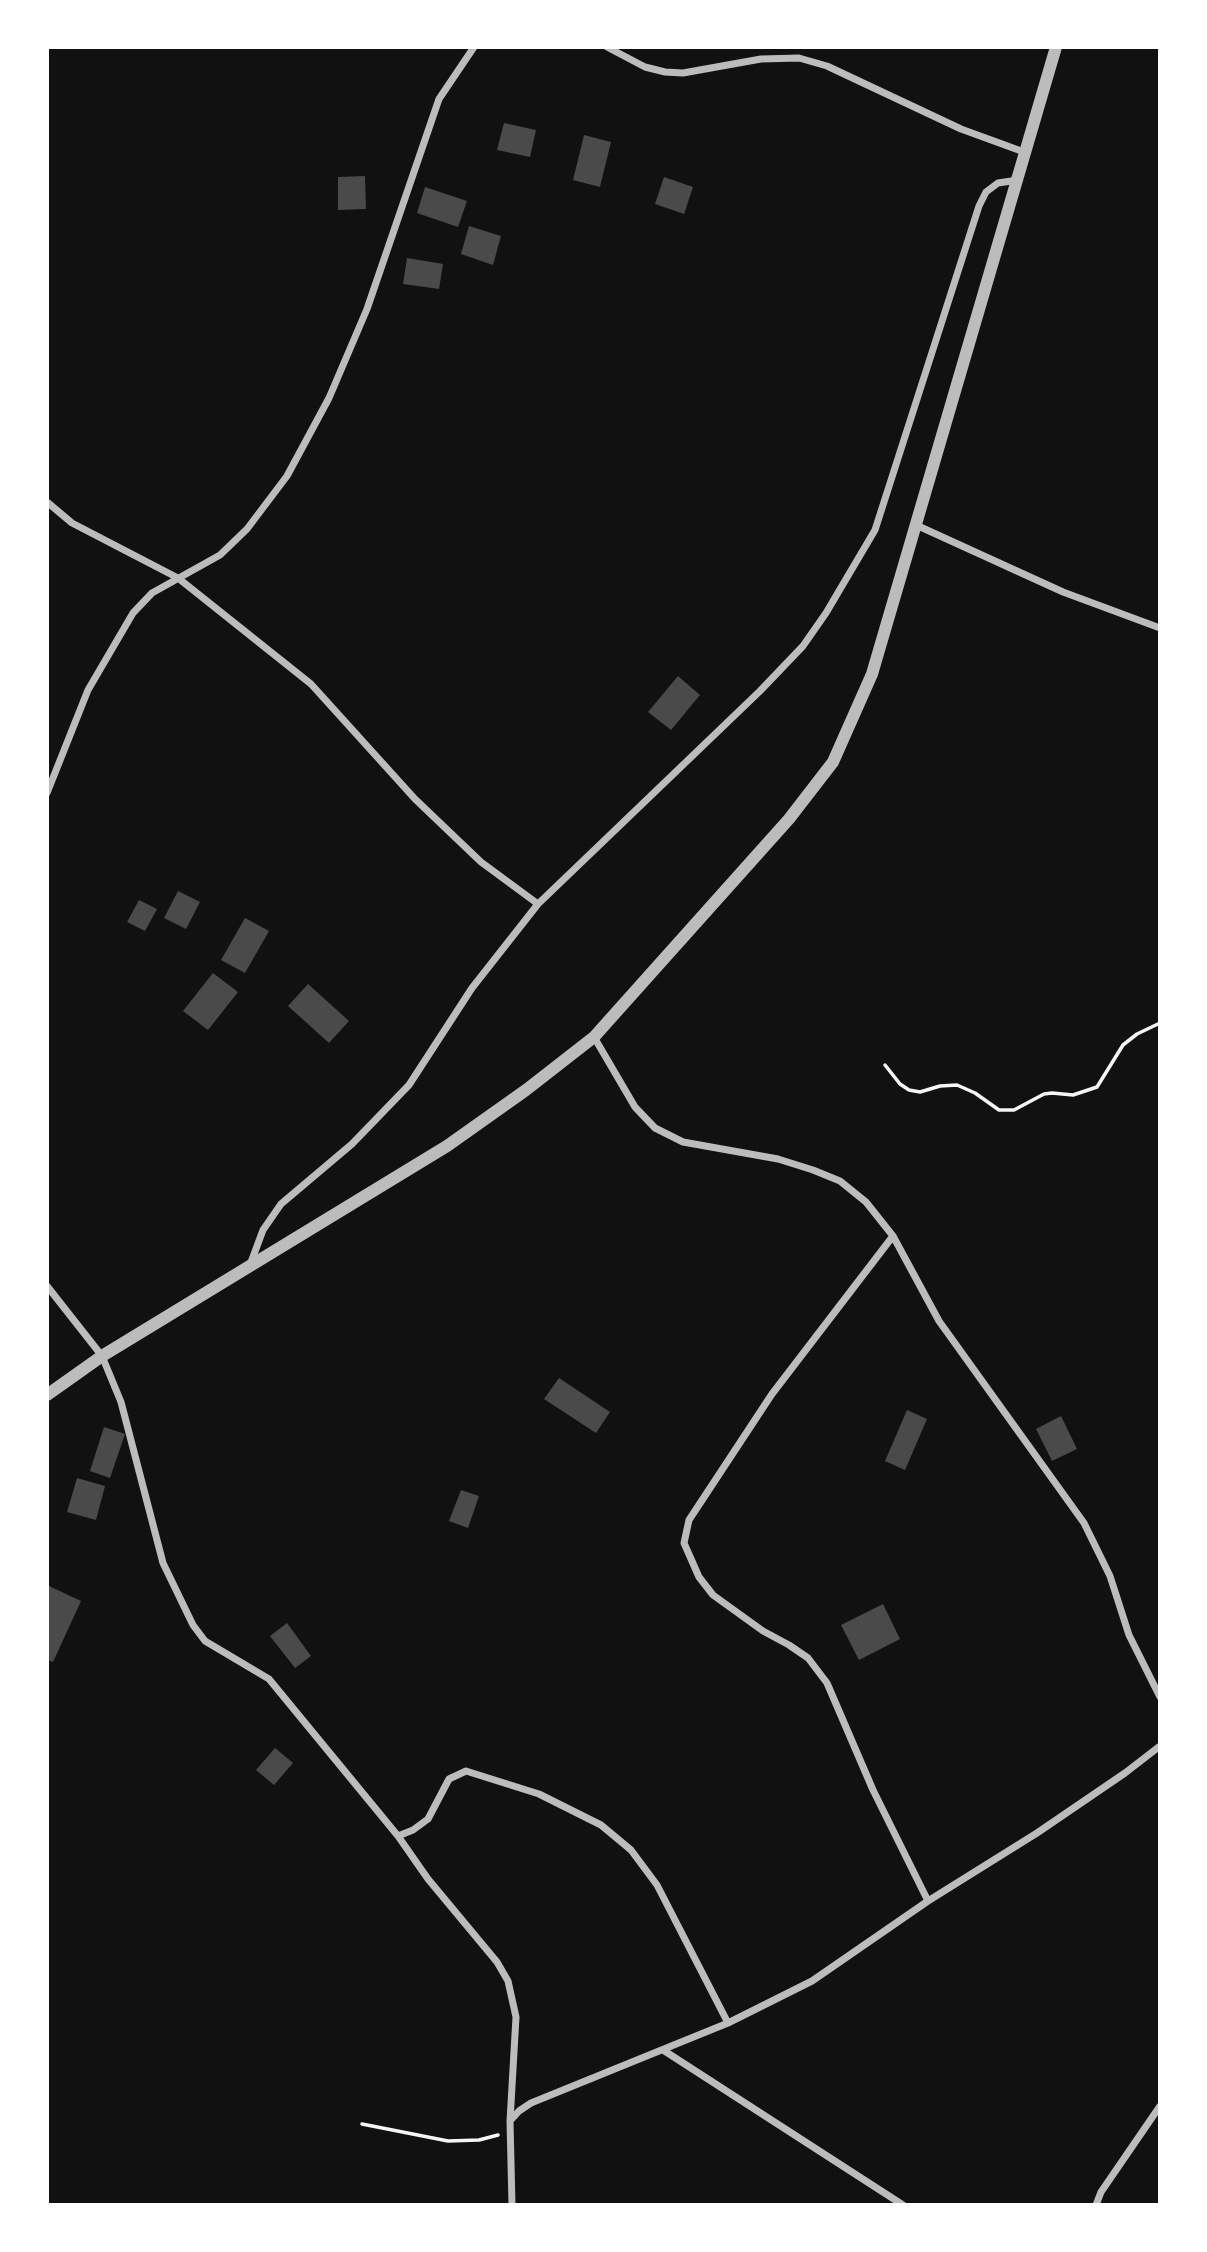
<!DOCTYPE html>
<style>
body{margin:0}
#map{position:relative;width:1207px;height:2252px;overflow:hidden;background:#111;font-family:"Crimson Pro",serif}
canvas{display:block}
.frame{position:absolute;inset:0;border:49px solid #fff;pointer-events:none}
</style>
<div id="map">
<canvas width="1207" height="2252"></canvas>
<div class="frame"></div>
</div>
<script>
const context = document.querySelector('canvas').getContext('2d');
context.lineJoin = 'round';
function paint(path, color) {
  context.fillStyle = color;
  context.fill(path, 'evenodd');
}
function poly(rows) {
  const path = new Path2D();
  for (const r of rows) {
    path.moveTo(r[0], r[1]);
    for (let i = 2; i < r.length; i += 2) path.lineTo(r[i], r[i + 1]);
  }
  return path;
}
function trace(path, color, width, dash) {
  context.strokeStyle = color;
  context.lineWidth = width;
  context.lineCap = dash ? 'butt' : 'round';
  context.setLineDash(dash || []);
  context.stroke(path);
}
paint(poly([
 [504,123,536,130,530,157,497,150],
 [584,135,611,142,600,187,573,180],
 [365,176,366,209,338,210,338,177],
 [664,177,693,187,684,214,655,204],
 [425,187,467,201,458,227,417,213],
 [469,226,501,236,493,265,461,254],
 [407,258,443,264,439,289,403,284],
 [678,676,700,695,671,730,648,712],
 [178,891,200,902,186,929,164,918],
 [139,900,157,909,145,931,127,922],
 [245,918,269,931,245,973,221,960],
 [213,973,238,992,208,1030,183,1011],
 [308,984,349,1021,329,1043,288,1006],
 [559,1378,610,1412,596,1433,544,1399],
 [907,1410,927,1419,905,1470,885,1461],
 [1061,1416,1077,1449,1052,1461,1036,1429],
 [104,1427,125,1434,110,1478,90,1471],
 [77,1478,105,1486,96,1520,67,1512],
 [461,1490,479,1496,468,1528,449,1521],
 [47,1585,81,1601,53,1662,47,1660],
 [883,1604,900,1639,859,1660,841,1625],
 [287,1623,311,1656,295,1668,270,1636],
 [275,1748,293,1763,274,1785,256,1770]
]), '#4a4a4a');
trace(poly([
 [885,1065,900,1084,909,1090,920,1092,940,1086,957,1085,975,1093,999,1110,1014,1110,1044,1094,1052,1093,1073,1095,1097,1087,1123,1045,1137,1034,1160,1023],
 [362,2124,448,2141,479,2140,498,2135]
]), '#f5f5f5', 3.5);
trace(poly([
 [607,47,645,67,665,72,683,73,761,59,799,58,827,66,961,129,1024,152],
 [47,502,72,523,178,578,311,684,415,799,481,862,538,904],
 [916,525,1063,592,1160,628],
 [47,793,88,690,133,613,152,593,220,555,247,529,287,476,329,398,367,309,439,99,474,47],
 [594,1037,635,1107,655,1128,683,1142,778,1159,813,1170,840,1181,866,1202,893,1236,939,1321,1084,1523,1110,1576,1129,1635,1160,1697],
 [893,1236,772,1394,689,1520,684,1543,699,1577,713,1595,763,1631,789,1645,808,1658,827,1683,873,1790,928,1901],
 [250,1265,263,1230,281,1204,352,1144,409,1085,472,988,538,904,760,691,803,646,826,613,875,530,979,206,986,192,998,183,1018,180],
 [47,1286,102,1356,121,1402,163,1563,193,1625,205,1641,269,1679,398,1836,428,1879,497,1962,508,1981,516,2017,510,2121],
 [398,1836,413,1830,428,1819,449,1779,466,1771,539,1794,601,1825,631,1850,657,1885,728,2023],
 [663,2050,903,2205],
 [512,2205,510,2121,519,2111,531,2103,728,2023,812,1981,928,1901,1037,1833,1125,1773,1160,1746],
 [1096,2205,1101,2192,1160,2106]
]), '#bcbcbc', 7);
trace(poly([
 [47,1395,102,1356,447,1146,526,1090,594,1037,789,819,833,762,872,674,1056,47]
]), '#bcbcbc', 12);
</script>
